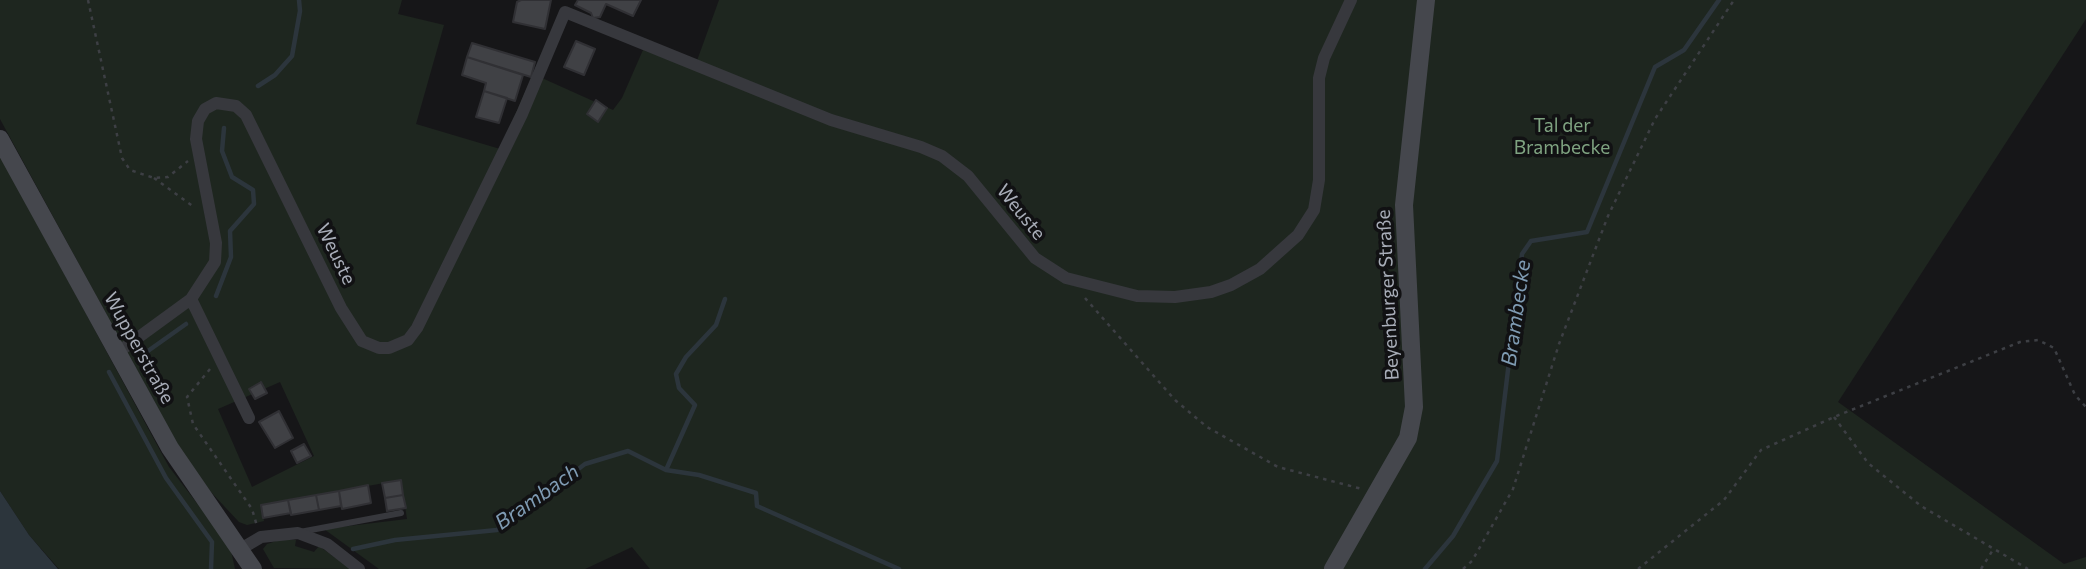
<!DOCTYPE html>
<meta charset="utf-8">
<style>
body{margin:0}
canvas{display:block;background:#161618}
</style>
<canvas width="2086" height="569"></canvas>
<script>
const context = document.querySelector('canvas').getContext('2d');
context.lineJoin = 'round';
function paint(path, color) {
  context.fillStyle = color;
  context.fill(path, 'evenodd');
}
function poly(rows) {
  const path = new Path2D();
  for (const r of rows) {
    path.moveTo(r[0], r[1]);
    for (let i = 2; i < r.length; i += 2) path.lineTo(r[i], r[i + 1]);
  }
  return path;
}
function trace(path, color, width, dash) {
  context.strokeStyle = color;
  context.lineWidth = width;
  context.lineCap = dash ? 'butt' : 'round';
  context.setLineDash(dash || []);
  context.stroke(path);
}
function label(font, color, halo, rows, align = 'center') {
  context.font = font + ' Commissioner,sans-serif';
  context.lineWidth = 7;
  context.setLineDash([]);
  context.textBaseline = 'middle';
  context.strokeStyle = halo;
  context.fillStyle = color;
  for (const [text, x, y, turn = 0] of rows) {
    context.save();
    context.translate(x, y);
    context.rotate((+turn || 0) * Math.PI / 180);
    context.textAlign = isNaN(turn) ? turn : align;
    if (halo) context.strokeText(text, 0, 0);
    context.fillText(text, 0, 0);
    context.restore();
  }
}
paint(poly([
 [0,0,402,0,398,14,444,25,416,124,500,149,533,74,613,110,622,98,643,50,694,69,719,0,2086,0,2086,19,1838,402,2064,564,2086,557,2086,569,650,569,632,547,585,569,379,569,324,529,407,519,401,480,261,505,264,521,247,525,239,522,210,491,177,444,0,119],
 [280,382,314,456,252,487,218,409],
 [0,155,169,467,230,546,235,569,59,569,29,535,0,491],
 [283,539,296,540,295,546,314,552,319,546,351,569,274,568,263,549,267,544]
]), '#1e261f');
paint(poly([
 [0,491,29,535,58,569,0,569]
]), '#2c353c');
trace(poly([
 [258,86,275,75,292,56,300,11,299,0],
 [216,296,231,257,230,231,254,204,253,190,232,177,222,151,224,128],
 [138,358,186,324],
 [109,372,166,478,212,542,211,569],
 [666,470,695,405,679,388,676,374,686,357,716,325,725,299],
 [353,549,395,540,497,530,585,464,628,451,666,470,699,475,756,493,757,506,899,569],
 [1425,569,1453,536,1497,461,1522,254,1531,241,1587,232,1655,67,1684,50,1719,0]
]), '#2c353c', 4.5);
const building = poly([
 [521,0,551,0,545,29,513,22,517,2,521,0],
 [578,0,641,0,633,16,606,4,600,17,593,18,591,13,575,5,578,0],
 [576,41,595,49,584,75,564,67,576,41],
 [472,43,535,62,531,77,467,57,472,43],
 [467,57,523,75,515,101,484,91,486,83,462,75,467,57],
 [484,91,507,98,499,123,476,117,484,91],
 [596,100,607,108,598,122,587,114,596,100],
 [261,382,267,393,255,399,249,389,261,382],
 [279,411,293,438,275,448,259,422,279,411],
 [304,444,311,456,297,463,291,451,304,444],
 [401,480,403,495,385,498,382,483,401,480],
 [368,485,371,503,342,509,339,491,368,485],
 [339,491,341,506,319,510,316,495,339,491],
 [316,495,319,510,291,515,288,500,316,495],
 [403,495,406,508,387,511,385,498,403,495],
 [288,500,291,513,263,518,261,505,288,500]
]);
paint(building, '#404145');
trace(building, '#303034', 2);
trace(poly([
 [88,0,122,158,130,170,154,178,168,177,188,161],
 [154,178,194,207],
 [1085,298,1175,400,1207,427,1278,467,1362,489],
 [210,369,187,397,193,424,252,509,257,526],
 [1834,417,1868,463,1921,506,2028,569],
 [1463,569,1472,561,1513,489,1559,344,1608,216,1655,119,1734,0],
 [1638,569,1724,500,1761,450,1834,417,2020,342,2038,340,2054,348,2075,395,2086,407],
 [1981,569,1994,548]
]), '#3d3f44', 2.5, [3.5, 5]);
trace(poly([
 [300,532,401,513]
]), '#37383d', 6);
trace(poly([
 [191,299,249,418],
 [117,353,191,299,215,262,216,243,196,139,198,121,205,109,216,103,236,106,246,115,341,308,362,341,379,348,389,348,408,340,417,328,522,114,565,12,831,120,921,147,942,156,968,176,1035,258,1066,278,1137,296,1175,297,1211,292,1231,285,1260,269,1298,235,1314,210,1319,180,1319,78,1324,58,1351,0],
 [239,550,261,537,298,533,327,544,359,569]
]), '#37383d', 12);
trace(poly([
 [0,139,170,448,253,569],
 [1333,569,1408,438,1414,407,1404,205,1426,0]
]), '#45474d', 18);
label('19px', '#7fa381', '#111113', [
 ["Tal der",1562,126],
 ["Brambecke",1562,148]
]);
label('19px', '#a8adb8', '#111113', [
 ["Weuste",1021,212,51],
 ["Weuste",336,254,64],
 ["Beyenburger Straße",1388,295,-93],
 ["Wupperstraße",139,348,61]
]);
label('italic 21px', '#7f9bb3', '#111113', [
 ["Brambecke",1516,313,-82],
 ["Brambach",537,497,-35]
]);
</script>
